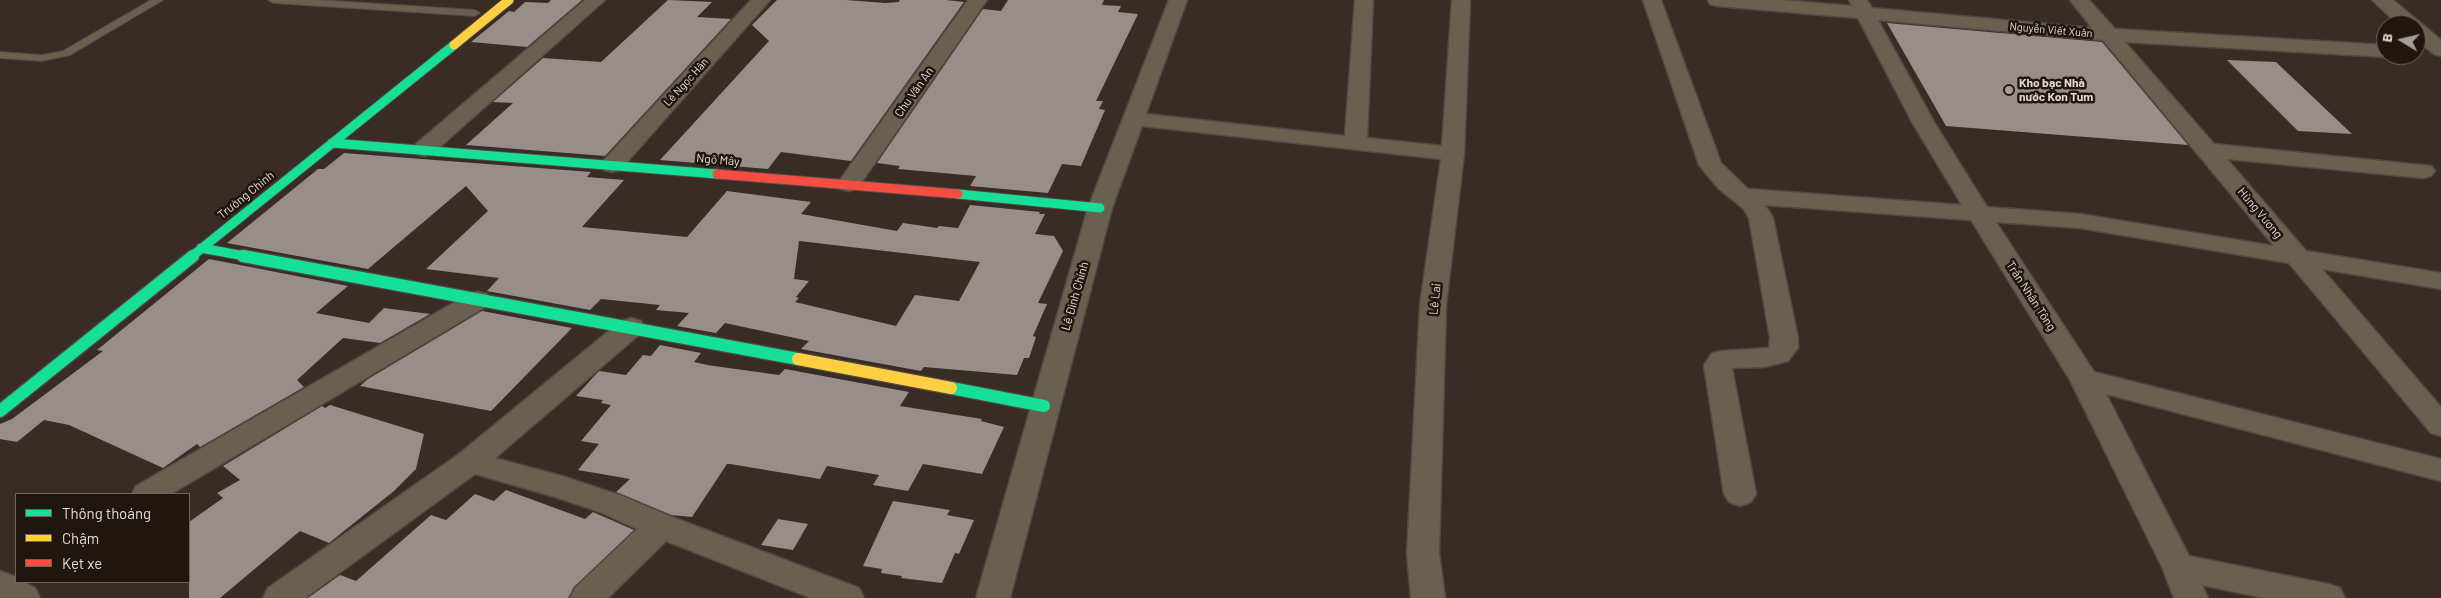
<!DOCTYPE html>
<meta charset="utf-8">
<style>
body{margin:0}
#map{position:relative;width:2441px;height:598px;overflow:hidden;background:#382c25;font-family:Barlow,sans-serif}
canvas{display:block}
.legend{position:absolute;left:15px;top:493px;width:175px;height:90px;box-sizing:border-box;background:#201610;border:1px solid #70645d;margin:0;padding:6px 9px;list-style:none;font-size:15px;color:#e7d9d1}
.legend li{display:flex;align-items:center;gap:10px;height:25px}
.legend b{width:25px;border:1px solid #70645d}
.north{position:absolute;left:2376px;top:15px;width:50px;height:50px;box-sizing:border-box;background:#201610;border:1px solid #70645d;border-radius:50%;rotate:279deg;font-size:14px;font-weight:700;line-height:20px;text-align:center;color:#e7d9d1}
.north::after{content:'';display:block;margin:auto;width:18px;height:22px;background:#aa9c95;clip-path:polygon(50% 0,100% 100%,50% 72%,0 100%)}
</style>
<div id="map">
<canvas width="2441" height="598"></canvas>
<ul class="legend">
<li><b style="height:6px;background:#16e098"></b>Thông thoáng</li>
<li><b style="height:6px;background:#ffcf43"></b>Chậm</li>
<li><b style="height:6px;background:#f24e42"></b>Kẹt xe</li>
</ul>
<div class="north">B</div>
</div>
<script>
const context = document.querySelector('canvas').getContext('2d');
context.lineJoin = 'round';
function paint(path, color) {
  context.fillStyle = color;
  context.fill(path, 'evenodd');
}
function poly(rows) {
  const path = new Path2D();
  for (const r of rows) {
    path.moveTo(r[0], r[1]);
    for (let i = 2; i < r.length; i += 2) path.lineTo(r[i], r[i + 1]);
  }
  return path;
}
function trace(path, color, width, dash) {
  context.strokeStyle = color;
  context.lineWidth = width;
  context.lineCap = dash ? 'butt' : 'round';
  context.setLineDash(dash || []);
  context.stroke(path);
}
function label(font, color, halo, rows, align = 'center') {
  context.font = font + ' Barlow,sans-serif';
  context.lineWidth = 5;
  context.setLineDash([]);
  context.textBaseline = 'middle';
  context.strokeStyle = halo;
  context.fillStyle = color;
  for (const [text, x, y, turn = 0] of rows) {
    context.save();
    context.translate(x, y);
    context.rotate((+turn || 0) * Math.PI / 180);
    context.textAlign = isNaN(turn) ? turn : align;
    if (halo) context.strokeText(text, 0, 0);
    context.fillText(text, 0, 0);
    context.restore();
  }
}
paint(poly([
 [551,0,582,0,527,47,471,42,509,11,514,12,525,2,548,3],
 [668,0,712,2,697,17,731,19,605,156,466,145,513,103,493,102,543,58,601,62],
 [777,0,846,0,885,3,899,2,900,0,946,0,964,2,851,161,781,152,768,169,660,160,769,41,752,25],
 [1008,0,1104,0,1102,5,1121,6,1118,12,1138,14,1096,101,1103,101,1099,109,1105,110,1081,166,1062,164,1048,193,970,186,976,176,898,169,900,166,877,163,983,9,1001,11],
 [1887,23,2102,42,2188,145,1946,126],
 [2227,60,2276,62,2352,134,2298,131],
 [344,153,591,172,587,177,624,180,582,227,687,237,727,191,811,202,801,214,897,231,903,223,937,228,939,226,958,228,970,205,1040,212,1039,214,1045,214,1035,234,1054,236,1063,251,1038,303,1047,304,1033,336,1036,337,1029,358,1024,358,1017,375,924,367,921,371,801,349,809,341,725,323,716,333,677,326,689,313,656,310,660,305,601,299,590,310,487,291,499,278,426,269,488,211,466,186,368,269,227,243,318,169,324,169],
 [799,241,980,262,959,301,915,295,896,326,795,302,799,298,796,297,809,281,794,279],
 [209,259,348,286,316,313,369,323,384,308,430,314,380,343,343,338,297,380,304,387,200,447,197,444,163,468,69,425,44,420,17,442,0,439,0,424,12,419,103,351,97,350],
 [482,311,572,328,491,411,360,386,368,379],
 [660,345,701,353,694,362,707,365,779,375,785,369,909,392,900,406,982,419,981,421,1004,427,982,474,923,464,908,491,873,485,879,475,827,466,820,479,730,464,727,464,692,517,671,515,616,492,630,479,578,470,599,444,581,441,611,405,601,403,603,400,576,396,599,371,626,375,643,355,651,356],
 [330,405,424,434,416,469,394,491,329,543,300,531,220,598,189,598,189,522,223,498,217,493,240,480,223,466,322,406,325,408],
 [506,490,585,519,593,512,634,530,574,587,568,598,308,598,340,575,356,581,431,515,446,520,475,494,494,501],
 [893,501,950,510,947,515,974,520,959,554,955,553,942,583,901,578,902,576,881,573,882,569,863,566],
 [778,519,808,524,793,550,761,545]
]), '#998d8a');
const lane = poly([
 [151,0,163,0,70,55,42,61,0,58,0,52,42,55,63,51,151,0],
 [268,0,319,0,475,10,480,13,475,16,273,3,268,0]
]);
const street = poly([
 [585,0,605,0,432,154,424,156,416,154,413,149,416,144,585,0],
 [751,0,770,0,620,170,612,172,604,170,601,165,604,160,751,0],
 [968,0,987,0,857,189,849,191,841,189,837,184,968,0],
 [1169,0,1187,0,1146,114,1345,136,1355,0,1373,0,1367,138,1442,146,1452,0,1470,0,1464,154,1446,305,1439,553,1445,598,1411,598,1407,553,1420,305,1441,159,1142,126,1112,208,1010,598,976,598,1088,208,1169,0],
 [1643,0,1661,0,1721,163,1748,189,1962,205,1912,122,1858,18,1717,6,1710,4,1708,0,1781,0,1852,6,1849,0,1867,0,1872,8,2092,28,2070,0,2089,0,2115,29,2386,45,2386,55,2393,55,2386,57,2125,42,2214,144,2431,166,2435,171,2431,176,2423,178,2227,159,2306,251,2441,273,2441,289,2322,269,2441,407,2441,436,2431,433,2289,263,2080,228,1996,222,2094,372,2441,459,2441,481,2106,394,2189,556,2328,584,2340,588,2345,598,2264,598,2202,585,2208,598,2174,598,2162,567,2070,380,1971,220,1765,205,1773,218,1798,338,1798,348,1788,361,1764,367,1732,368,1756,494,1751,502,1740,506,1729,502,1724,494,1704,365,1712,353,1722,351,1769,348,1770,338,1749,218,1744,209,1718,188,1699,165,1643,0],
 [1878,20,2103,40,2274,246,2080,214,1987,207,1934,122,1878,20],
 [2372,0,2393,0,2441,40,2441,56,2434,54,2416,39,2416,25,2399,25,2372,0],
 [478,292,487,294,491,300,487,306,171,494,132,494,136,486,469,294,478,292],
 [631,318,641,321,644,327,641,333,495,458,562,476,622,496,672,517,859,588,864,598,811,598,666,541,608,598,570,598,575,588,637,529,600,512,555,497,475,474,305,598,263,598,268,588,459,454,621,321,631,318],
 [0,571,16,577,16,582,24,582,35,588,40,598,0,598,0,571]
]);
const fastFar1 = poly([
 [332,143,717,174],
 [958,194,1100,208],
 [201,248,250,257],
 [191,257,454,45]
]);
const fast = poly([
 [243,256,798,359],
 [951,388,1044,406],
 [0,411,193,256]
]);
const slowFar1 = poly([
 [454,45,509,0]
]);
const slow = poly([
 [798,359,951,388]
]);
const jam = poly([
 [717,174,958,194]
]);
trace(lane, '#524942', 2);
trace(street, '#524942', 3);
trace(fastFar1, '#524942', 11);
trace(fast, '#524942', 15);
trace(slowFar1, '#524942', 11);
trace(slow, '#524942', 15);
trace(jam, '#524942', 11);
paint(lane, '#6a604f');
paint(street, '#6a604f');
trace(fastFar1, '#16e098', 9);
trace(fast, '#16e098', 12);
trace(slowFar1, '#ffcf43', 9);
trace(slow, '#ffcf43', 12);
trace(jam, '#f24e42', 9);
for (const [x, y, r, color] of [
 [2009,90,5,"#aa9c95"]
]) {
  const dot = new Path2D();
  dot.arc(x, y, r, 0, 2 * Math.PI);
  context.fillStyle = color;
  context.fill(dot);
  trace(dot, '#201610', 2);
}
label('11px', '#e7d9d1', '#201610', [
 ["Nguyễn Viết Xuân",2051,30,5],
 ["Lê Ngọc Hân",686,82,-48]
]);
label('bold 12px', '#e7d9d1', '#201610', [
 ["Kho bạc Nhà",2019,83],
 ["nước Kon Tum",2019,97]
], 'left');
label('12px', '#e7d9d1', '#201610', [
 ["Chu Văn An",914,92,-55],
 ["Ngô Mây",718,160,5],
 ["Trường Chinh",246,195,-39],
 ["Hùng Vương",2260,213,50],
 ["Lê Đình Chính",1075,296,-74],
 ["Trần Nhân Tông",2031,296,57],
 ["Lê Lai",1435,299,-84]
]);
</script>
